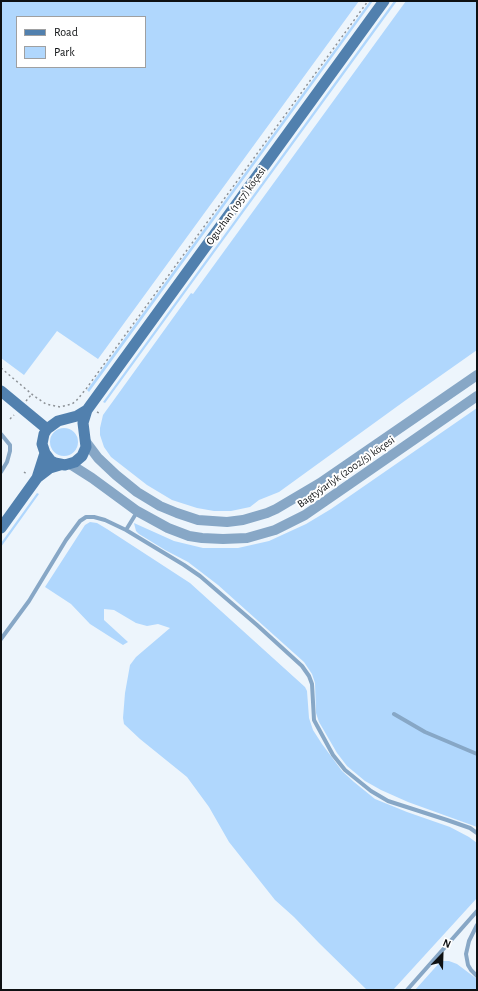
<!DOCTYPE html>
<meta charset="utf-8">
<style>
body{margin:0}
#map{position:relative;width:478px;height:991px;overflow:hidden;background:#edf5fc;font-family:"Alegreya Sans",sans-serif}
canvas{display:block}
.frame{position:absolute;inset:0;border:2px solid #0e1113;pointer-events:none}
.legend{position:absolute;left:16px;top:16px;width:130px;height:52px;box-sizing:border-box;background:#fff;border:1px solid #9fa0a1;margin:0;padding:5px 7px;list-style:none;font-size:12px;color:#0e1113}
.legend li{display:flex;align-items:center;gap:8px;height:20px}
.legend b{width:20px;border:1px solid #9fa0a1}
.north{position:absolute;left:422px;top:935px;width:40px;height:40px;-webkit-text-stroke:3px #fff;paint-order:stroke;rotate:23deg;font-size:11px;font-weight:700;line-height:16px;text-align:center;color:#0e1113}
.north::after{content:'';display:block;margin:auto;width:14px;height:18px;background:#0e1113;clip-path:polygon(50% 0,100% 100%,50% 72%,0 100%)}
</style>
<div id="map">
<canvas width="478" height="991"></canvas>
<div class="frame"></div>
<ul class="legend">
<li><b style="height:5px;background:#5180ae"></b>Road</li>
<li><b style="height:11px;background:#b0d7fd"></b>Park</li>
</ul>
<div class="north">N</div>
</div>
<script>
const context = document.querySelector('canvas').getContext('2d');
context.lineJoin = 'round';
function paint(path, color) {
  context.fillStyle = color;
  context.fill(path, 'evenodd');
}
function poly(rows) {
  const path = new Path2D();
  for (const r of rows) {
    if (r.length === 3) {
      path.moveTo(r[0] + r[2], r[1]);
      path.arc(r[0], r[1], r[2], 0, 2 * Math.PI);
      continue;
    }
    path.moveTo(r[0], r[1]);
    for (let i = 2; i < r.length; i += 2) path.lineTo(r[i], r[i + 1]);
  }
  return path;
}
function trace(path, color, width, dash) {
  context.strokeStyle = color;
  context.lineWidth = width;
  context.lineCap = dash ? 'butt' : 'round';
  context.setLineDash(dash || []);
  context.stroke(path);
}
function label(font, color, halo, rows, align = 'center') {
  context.font = font + ' "Alegreya Sans",sans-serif';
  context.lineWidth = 4;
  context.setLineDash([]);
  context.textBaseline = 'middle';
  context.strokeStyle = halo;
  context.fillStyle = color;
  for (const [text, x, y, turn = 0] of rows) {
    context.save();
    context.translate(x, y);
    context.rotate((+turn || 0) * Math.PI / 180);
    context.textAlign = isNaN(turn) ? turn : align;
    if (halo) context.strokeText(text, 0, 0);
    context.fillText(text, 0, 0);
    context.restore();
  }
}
paint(poly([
 [1,1,359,1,98,359,57,331,24,375,1,358],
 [17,17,145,17,145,67,17,67],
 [370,1,373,1,89,392,87,390],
 [394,1,397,1,105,403,103,402],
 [406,1,477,1,477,350,406,400,279,492,259,500,250,507,231,511,214,511,197,508,172,500,147,485,111,457,104,447,100,435,100,428,103,415,191,293,193,294],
 [477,408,477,827,408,802,381,790,365,781,347,766,337,753,319,722,316,713,315,683,312,674,304,662,218,585,188,562,165,550,139,534,136,531,134,523,174,541,203,548,238,548,269,541,306,524,331,509],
 [64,442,14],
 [37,493,39,494,1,547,1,543],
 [90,522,97,523,107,529,190,583,305,687,307,691,309,718,313,730,322,744,342,771,354,782,375,799,407,812,450,827,469,837,477,843,477,898,393,990,367,990,319,943,294,917,275,900,229,842,209,807,187,777,140,739,124,724,123,718,125,693,130,665,136,657,170,628,158,624,147,626,136,623,114,610,104,609,104,620,128,642,123,645,90,624,71,604,45,587,85,525],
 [441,961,449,961,457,964,477,979,477,990,415,990]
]), '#b0d7fd');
trace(poly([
 [1,368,34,396,46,404,60,407,72,404,76,401,86,389,368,1],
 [26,401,31,395],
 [97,412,101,414],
 [10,419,14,415],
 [24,472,28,475]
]), '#8d9297', 1.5, [2, 3]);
trace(poly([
 [1,434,10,445,10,451,7,462,1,472],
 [126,530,184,565,200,576,257,625,302,666,309,676,312,684,314,720,333,755,345,770,371,791,388,801,447,820,470,828,477,833],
 [1,639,29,601,66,540,80,521,86,517,94,517,105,520,126,530,137,512],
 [394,714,425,732,477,754],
 [477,925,469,941,466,954,468,965,471,970,477,976],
 [407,990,477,911]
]), '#87a7c6', 4);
trace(poly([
 [86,442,98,458,116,475,137,492,160,506,177,513,198,520,227,522,243,520,267,513,276,509,320,483,477,375],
 [70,464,92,478,137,511,168,528,189,536,202,538,223,539,247,538,275,530,305,515,477,396]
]), '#87a7c6', 10);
trace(poly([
 [1,391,47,429],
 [87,410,77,416,58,421,47,429,44,434,42,444,45,453,51,461,55,463,65,465,75,462,82,456,86,447,83,423,87,410,384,1],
 [45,453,37,478,50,468,60,465],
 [1,528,37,478]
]), '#5180ae', 11);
label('11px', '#0e1113', '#fff', [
 ["Oguzhan (1957) köçesi",236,206,-54],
 ["Bagtyýarlyk (2002/5) köçesi",346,472,-35]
]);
</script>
